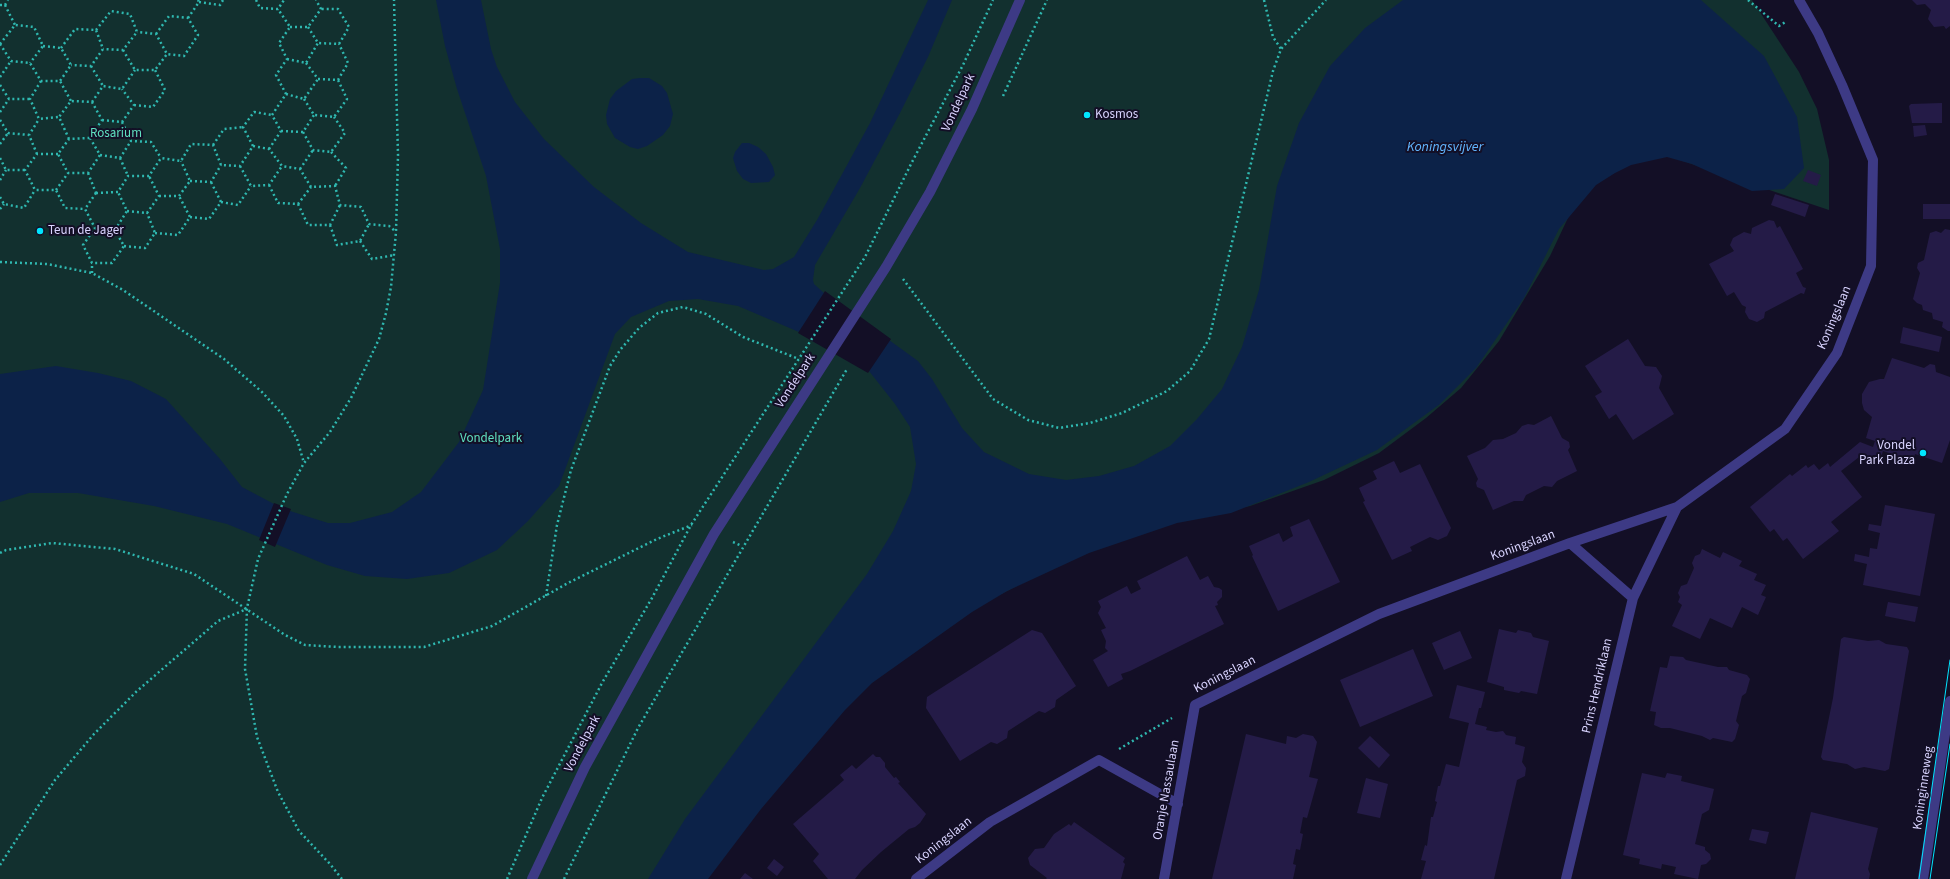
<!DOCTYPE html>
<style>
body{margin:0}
canvas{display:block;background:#130f26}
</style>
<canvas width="1950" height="879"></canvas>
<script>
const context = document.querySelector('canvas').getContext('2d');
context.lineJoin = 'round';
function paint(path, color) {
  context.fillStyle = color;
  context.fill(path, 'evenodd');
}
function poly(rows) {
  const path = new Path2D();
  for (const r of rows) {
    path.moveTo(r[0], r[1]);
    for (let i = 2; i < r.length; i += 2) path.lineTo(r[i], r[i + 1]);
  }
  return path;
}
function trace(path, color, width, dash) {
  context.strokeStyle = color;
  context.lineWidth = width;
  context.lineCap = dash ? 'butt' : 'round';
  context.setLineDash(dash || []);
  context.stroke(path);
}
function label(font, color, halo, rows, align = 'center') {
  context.font = font + ' "Source Sans 3",sans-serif';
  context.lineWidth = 4;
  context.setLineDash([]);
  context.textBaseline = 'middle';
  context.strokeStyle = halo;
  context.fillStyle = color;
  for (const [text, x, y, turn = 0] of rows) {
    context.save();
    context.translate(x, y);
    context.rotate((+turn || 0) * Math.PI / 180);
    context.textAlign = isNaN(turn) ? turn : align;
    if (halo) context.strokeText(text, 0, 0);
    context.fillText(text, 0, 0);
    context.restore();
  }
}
paint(poly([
 [0,0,1752,0,1799,72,1817,109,1829,160,1829,210,1668,156,1629,164,1589,188,1574,205,1550,256,1499,341,1461,388,1426,418,1379,453,1324,480,1250,506,1179,521,1087,550,972,609,880,674,848,702,759,807,706,879,0,879]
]), '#12302f');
paint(poly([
 [436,0,481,0,491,49,497,67,515,102,544,139,594,187,641,223,688,252,764,270,773,269,794,257,817,220,870,123,928,0,952,0,928,57,900,113,860,188,815,265,813,280,814,284,824,293,918,361,932,379,962,428,984,452,1029,474,1066,480,1099,476,1134,466,1170,446,1197,419,1222,389,1242,347,1259,290,1277,186,1299,123,1330,66,1365,28,1403,0,1701,0,1764,56,1797,117,1804,168,1784,189,1752,191,1692,164,1667,157,1631,165,1615,173,1596,185,1559,229,1524,298,1476,368,1440,404,1377,450,1309,482,1231,513,1177,523,1089,553,1007,591,972,612,872,683,845,710,761,809,708,879,648,879,685,819,867,574,893,531,911,491,916,464,910,427,895,404,869,371,799,332,738,306,698,299,669,301,631,317,615,334,559,486,528,521,497,550,449,573,407,579,365,576,327,565,227,524,154,506,78,493,29,493,0,502,0,374,56,366,98,373,131,381,166,399,220,459,242,487,274,504,290,511,328,523,350,523,392,512,421,492,459,442,483,390,500,283,500,249,486,176,457,89,445,46],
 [640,78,649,78,662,86,667,93,673,114,670,126,663,135,647,146,638,149,630,147,615,138,607,124,606,115,610,99,616,91,632,79],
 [742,143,749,143,758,147,766,154,773,167,775,175,769,182,751,183,743,179,737,171,733,158,735,152]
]), '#0c2248');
paint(poly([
 [825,291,891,339,868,373,798,333],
 [274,503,291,509,275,547,259,540]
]), '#130f26');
paint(poly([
 [1912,0,1950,0,1950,26,1946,29,1944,26,1934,27,1928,19,1931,10,1925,4,1917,5],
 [1942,103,1942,123,1912,123,1909,106,1911,104],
 [1925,125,1927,135,1914,137,1913,126],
 [1808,170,1821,175,1817,186,1803,181],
 [1775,194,1809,205,1805,217,1771,205],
 [1923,204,1950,204,1950,219,1923,219],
 [1769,220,1774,221,1777,228,1780,226,1803,269,1796,273,1803,287,1806,288,1804,294,1801,293,1765,312,1764,318,1757,322,1749,319,1745,312,1746,307,1742,305,1734,292,1727,296,1709,264,1734,251,1730,245,1733,238,1744,232,1751,234,1752,228],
 [1945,229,1950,230,1950,331,1948,331,1942,327,1943,322,1933,319,1932,313,1923,310,1922,305,1917,303,1913,299,1920,273,1917,268,1918,263,1924,260,1930,233,1936,231,1941,233],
 [1903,327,1942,337,1939,352,1900,343],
 [1628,339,1645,366,1656,367,1662,376,1659,388,1674,414,1633,440,1616,414,1609,419,1595,396,1602,392,1585,366],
 [1892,358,1924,368,1930,364,1935,365,1936,372,1950,377,1950,440,1942,463,1915,454,1913,461,1883,451,1880,460,1863,454,1841,471,1862,497,1831,522,1839,531,1803,559,1787,538,1783,541,1774,529,1770,532,1750,507,1790,474,1792,476,1806,465,1808,468,1814,464,1819,470,1828,463,1830,467,1860,442,1873,447,1875,441,1866,438,1872,417,1864,410,1862,403,1862,394,1869,382,1880,379,1884,379],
 [1551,416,1562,438,1569,442,1570,447,1568,450,1577,471,1557,481,1552,487,1544,486,1526,495,1523,501,1514,501,1493,510,1484,490,1477,487,1476,483,1478,479,1467,456,1485,448,1493,440,1503,439,1516,433,1522,426,1528,424,1534,425],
 [1394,461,1400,473,1420,464,1451,528,1447,536,1438,540,1430,537,1410,547,1412,551,1392,560,1363,502,1365,501,1359,488,1377,479,1373,471],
 [1885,505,1935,514,1920,596,1863,585,1867,564,1854,561,1855,554,1869,557,1870,548,1877,549,1880,533,1868,530,1869,524,1881,526],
 [1309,519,1340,582,1278,611,1252,556,1253,555,1249,546,1279,533,1283,542,1293,536,1290,527],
 [1702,549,1720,558,1723,552,1742,561,1739,566,1757,574,1754,580,1766,585,1761,595,1766,597,1758,615,1742,607,1732,628,1710,618,1700,639,1672,626,1682,605,1678,602,1680,597,1678,593,1681,586,1687,584,1694,568,1692,563,1695,556,1700,554],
 [1187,556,1200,580,1208,576,1214,587,1219,588,1222,590,1222,597,1217,602,1218,605,1215,606,1224,624,1130,671,1121,674,1123,679,1108,687,1093,660,1108,651,1105,648,1106,641,1101,630,1106,628,1098,613,1101,607,1098,601,1127,586,1131,594,1141,589,1137,581],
 [1888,602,1918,607,1915,622,1885,616],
 [1499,629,1516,633,1518,630,1531,633,1533,637,1549,641,1537,694,1521,691,1519,693,1504,690,1504,687,1487,682],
 [1032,630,1042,633,1076,686,1056,700,1055,707,1045,713,1039,711,1008,731,1007,738,997,744,991,742,960,761,926,708,927,697],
 [1460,631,1472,658,1444,670,1432,643],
 [1844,637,1868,641,1879,640,1886,644,1907,647,1909,651,1889,769,1885,771,1864,767,1855,769,1847,764,1823,760,1821,757,1833,698,1841,639],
 [1413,649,1433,696,1360,727,1340,680],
 [1670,656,1683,657,1686,660,1718,667,1727,667,1729,670,1747,675,1750,679,1746,693,1742,696,1736,721,1739,725,1735,739,1732,742,1713,738,1710,740,1702,736,1670,728,1661,728,1654,725,1656,712,1650,711,1660,667,1667,668],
 [1457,685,1485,692,1481,708,1479,708,1475,724,1487,727,1486,730,1496,732,1503,731,1506,735,1516,737,1515,744,1525,747,1522,762,1526,768,1525,776,1517,780,1494,879,1421,879,1426,861,1421,860,1425,845,1427,846,1431,817,1433,817,1437,802,1435,801,1438,786,1440,786,1446,764,1459,767,1469,723,1449,718],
 [1246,734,1286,744,1287,736,1296,738,1303,734,1313,736,1317,742,1309,777,1318,779,1307,818,1303,817,1300,833,1303,834,1300,850,1296,849,1293,864,1296,865,1293,879,1212,879],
 [1370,736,1390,755,1379,768,1358,748],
 [873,754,876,757,880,757,885,763,885,767,894,778,896,777,900,782,898,783,926,814,920,823,915,827,909,829,881,852,862,870,855,879,828,879,813,861,819,854,793,824,844,780,840,775,852,765,856,769],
 [1642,773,1665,778,1667,773,1682,776,1681,781,1714,789,1709,810,1702,814,1695,844,1705,847,1705,850,1710,854,1711,859,1706,864,1701,865,1698,879,1674,874,1676,867,1662,864,1661,869,1639,864,1640,859,1623,855],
 [1366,778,1388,784,1380,818,1357,813],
 [1811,812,1878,828,1868,869,1870,874,1869,879,1795,879],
 [1074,822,1125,858,1123,862,1125,864,1121,879,1046,879,1047,878,1030,865,1028,858,1035,849,1044,848,1054,834,1069,824,1071,826],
 [1752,829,1769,832,1766,844,1749,840],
 [774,859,784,867,777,876,767,868],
 [745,873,753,879,740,879]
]), '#241b47');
trace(poly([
 [256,0,260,8,278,9,284,0],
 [1264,0,1273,37,1281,49],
 [1748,0,1779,26,1787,21],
 [199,2,220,5,223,0],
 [0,5,5,5,15,25],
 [5,5,8,0],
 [188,18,199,2,198,0],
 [290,27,308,27,321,9,316,0],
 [308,27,318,43,339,44,349,27,338,9,321,9],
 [96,30,111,11,130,14,137,32,123,50,103,49],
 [156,34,169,16,188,18,198,35,184,56,167,54],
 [0,44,11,61,30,63,41,81,60,81,71,101],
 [0,44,15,25,34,27,43,46,30,63],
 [43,46,61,48,71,65,60,81],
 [61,48,75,29,96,30,103,49,91,66,71,65],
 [123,50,135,70,155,70,167,54,156,34,137,32],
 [287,59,306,63,318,43],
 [306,63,318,79,338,80,348,63,339,44],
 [91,66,103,86],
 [0,77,11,61],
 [41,81,30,99,39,119,59,117],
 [0,85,9,99,30,99],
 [286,94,304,99,318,79],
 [1003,96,1047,0],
 [304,99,314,115,334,117,347,99,338,80],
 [92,102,103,86,122,89,135,70],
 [134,105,153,107,165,90,155,70],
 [0,112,9,99],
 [0,120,8,133,29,135],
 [102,120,122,122,134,105,122,89],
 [122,122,131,141,151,142,161,158],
 [281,131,303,132,314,115],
 [303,132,313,150,331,152,345,133,334,117],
 [90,138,100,155,88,173,68,173,58,154,69,139,90,138],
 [69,139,59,117,71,101,92,102,102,120,90,138],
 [0,144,8,133],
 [213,145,224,129,243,127],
 [253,146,243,127,254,112,272,115],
 [269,149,281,131,272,115,286,94,276,75,287,59,279,43,290,27,278,9],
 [331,152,346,168,335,186],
 [37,154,29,135,39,119],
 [58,154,37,154,25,170,35,190,56,190,65,208,85,209],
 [100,155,120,158,131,141],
 [0,158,6,170,25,170],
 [120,158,128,176],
 [240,166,251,186,269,185,282,166],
 [300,169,313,150],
 [88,173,96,193],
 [0,180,6,170],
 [190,181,211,182,221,165],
 [269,185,278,203,298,204,311,187],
 [56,190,68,173],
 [96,193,118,192,128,176,149,176,161,158,181,161,191,144,213,145,221,165,240,166,253,146,269,149,282,166,300,169,311,187,335,186,340,205,361,207,369,224,389,226,395,231],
 [96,193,85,209,95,228,83,245,92,263,112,263,124,246,115,230],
 [159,196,179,196,190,181,181,161],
 [0,197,4,204,24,208,35,190],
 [221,202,238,205,251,186],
 [298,204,308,225,330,225,340,205],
 [0,209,4,204],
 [127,211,147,213,159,196,149,176],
 [190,217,209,219,221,202,211,182],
 [330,225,337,245,360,241,369,224],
 [95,228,115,230,127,211,118,192],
 [155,233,178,235,190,217,179,196],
 [360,241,372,259,395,255],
 [124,246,145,248,155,233,147,213],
 [0,262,47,264,92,273,123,290,224,359,262,392,284,416,297,439,304,463],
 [92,273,92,263],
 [903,279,993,399,1028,420,1059,428,1090,423,1122,413,1167,391,1190,371,1209,339,1273,71,1281,49,1326,0],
 [733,542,742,546],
 [0,553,6,550,52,543,115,549,194,574,285,635,305,645,338,647,424,647,492,626,568,583,657,539,692,525],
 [546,596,557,525,571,470,610,366,620,350,639,328,658,313,683,307,706,314,743,337,799,359],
 [1119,749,1172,718],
 [0,865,55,780,94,734,137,691,218,621,247,609],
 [342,879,330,864,299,831,278,792,257,737,245,669,247,608,258,559,287,494,304,463,330,432,351,398,379,339,386,313,391,287,396,232,398,155,394,0],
 [507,879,542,798,602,683,652,598,691,525,865,257,911,164,963,65,993,0],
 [564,879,638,728,847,369]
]), '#2fb8b0', 2.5, [2, 3]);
trace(poly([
 [532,879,585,767,714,534,886,267,930,192,972,109,1020,0]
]), '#3d3a85', 10);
trace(poly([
 [1570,543,1633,598],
 [916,879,990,822,1099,760,1178,804],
 [1164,879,1195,705,1379,614,1570,543,1677,507,1785,429,1837,353,1871,266,1873,160,1842,85,1818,33,1799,0],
 [1566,879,1633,598,1677,507]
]), '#3d3a85', 10);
trace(poly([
 [1923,879,1950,701]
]), '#3d3a85', 10);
trace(poly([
 [1919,879,1950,660],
 [1930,879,1950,744]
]), '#00e5ff', 1);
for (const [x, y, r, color] of [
 [1087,115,4,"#00e5ff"],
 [40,231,4,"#00e5ff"],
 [1923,453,4,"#00e5ff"]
]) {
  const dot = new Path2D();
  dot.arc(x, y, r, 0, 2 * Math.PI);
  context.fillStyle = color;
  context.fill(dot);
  trace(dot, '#130f26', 1.5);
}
label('13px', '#d9d4ff', '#130f26', [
 ["Vondelpark",959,103,-65],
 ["Koningslaan",1835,318,-67],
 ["Vondelpark",796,381,-57],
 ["Koningslaan",1523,546,-20],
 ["Koningslaan",1225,675,-27],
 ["Prins Hendriklaan",1598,686,-77],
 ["Vondelpark",583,744,-62],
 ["Koninginneweg",1924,788,-82],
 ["Oranje Nassaulaan",1167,790,-80],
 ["Koningslaan",944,841,-38]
]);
label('13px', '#d9d4ff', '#130f26', [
 ["Kosmos",1095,115],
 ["Teun de Jager",48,231],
 ["Vondel",1915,446,"right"],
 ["Park Plaza",1915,461,"right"]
], 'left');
label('13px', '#5fe0c0', '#130f26', [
 ["Rosarium",116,134],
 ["Vondelpark",491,439]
]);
label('italic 14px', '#62b6ff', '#130f26', [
 ["Koningsvijver",1445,148]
]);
</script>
